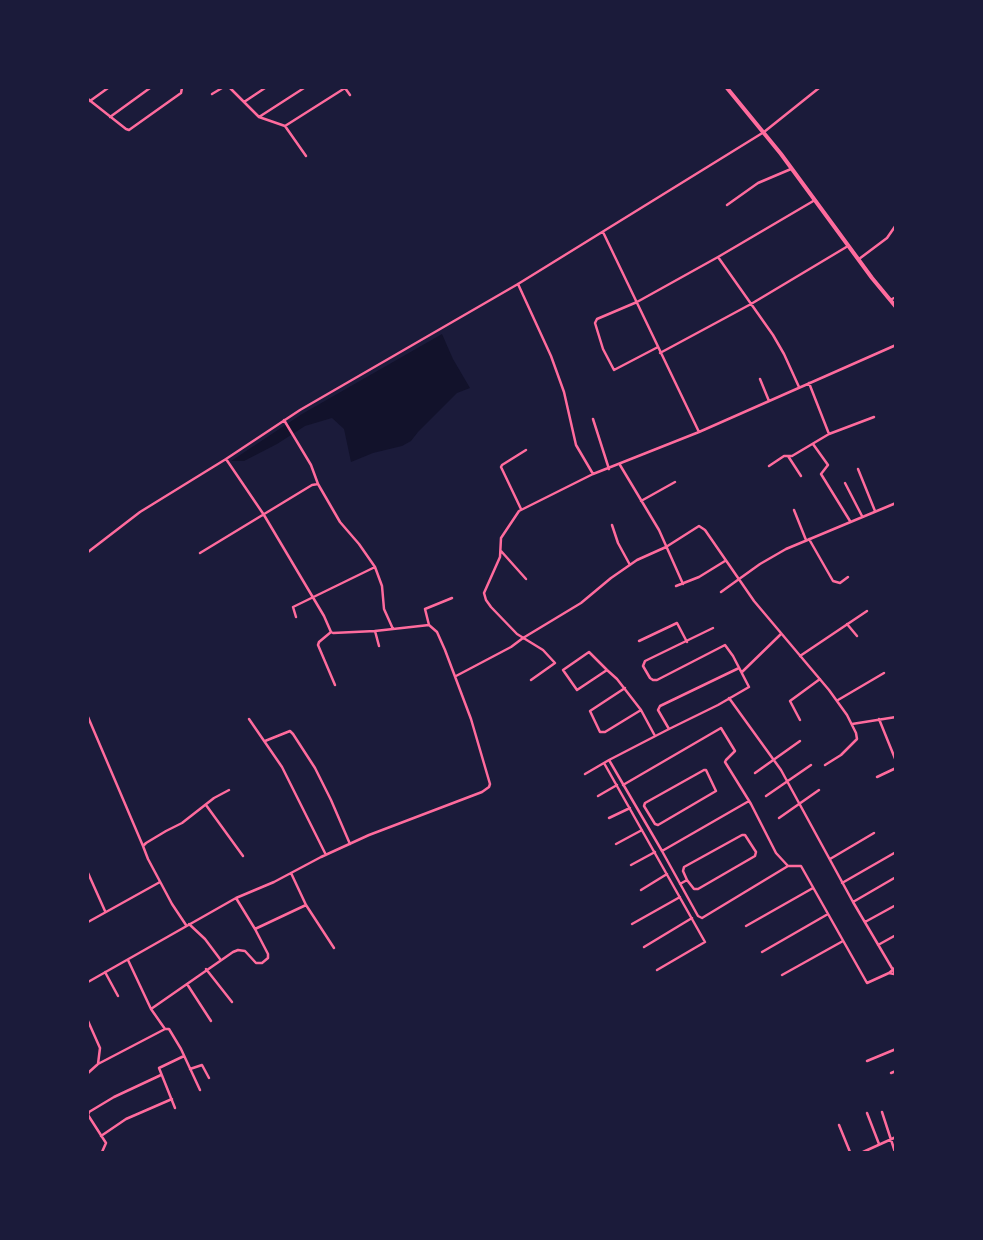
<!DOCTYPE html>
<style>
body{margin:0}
#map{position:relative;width:983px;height:1240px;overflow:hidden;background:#1b1b3a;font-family:"Archivo Narrow",sans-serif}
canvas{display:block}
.frame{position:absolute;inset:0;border:89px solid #1b1b3a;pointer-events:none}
</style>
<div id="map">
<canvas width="983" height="1240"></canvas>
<div class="frame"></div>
</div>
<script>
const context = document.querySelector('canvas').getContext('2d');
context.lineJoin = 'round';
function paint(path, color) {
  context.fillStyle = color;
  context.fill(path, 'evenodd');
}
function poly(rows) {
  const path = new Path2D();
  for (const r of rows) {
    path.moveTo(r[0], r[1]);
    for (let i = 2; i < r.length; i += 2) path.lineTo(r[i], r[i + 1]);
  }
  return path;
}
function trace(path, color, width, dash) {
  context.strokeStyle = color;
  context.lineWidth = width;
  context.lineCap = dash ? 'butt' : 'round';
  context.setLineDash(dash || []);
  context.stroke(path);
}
paint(poly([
 [442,334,453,359,470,388,457,393,418,432,411,441,402,446,373,453,351,462,344,429,332,418,305,426,277,444,244,461,231,461,302,414]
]), '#12122b');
trace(poly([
 [230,88,259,117,285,126,306,156],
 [345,88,350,95],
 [212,94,222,88],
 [88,99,126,129,129,130,181,93,182,88],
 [90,101,108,88],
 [244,102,265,88],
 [110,117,150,88],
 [259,117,304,88],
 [285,126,345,88],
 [727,205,758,183,791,169],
 [603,232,699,432],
 [718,257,773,335,784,354,799,387],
 [859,259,887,238,896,225],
 [518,284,551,356,564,392,576,445,593,474],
 [890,300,896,297],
 [658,347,614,370,603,349,595,323,597,319,637,302,718,257,815,200],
 [660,353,751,304,848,246],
 [760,379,769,401],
 [809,383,829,434],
 [593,419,609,469],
 [284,420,311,465,318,484],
 [813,444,828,465,821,474,850,521],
 [788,456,801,476],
 [620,465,659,530,683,584],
 [769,466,784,456,792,456,829,434,874,417],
 [858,469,875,511],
 [845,483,862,516],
 [641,501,675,482],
 [521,509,501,467,502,465,526,450],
 [794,510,806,540],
 [612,525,618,543,630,565],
 [809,539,833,581,840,583,848,577],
 [501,551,526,579],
 [88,552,140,512,226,459,300,410,518,284,764,132,819,88],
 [200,553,312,485,318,484,340,522,359,544,375,567,382,586,384,609,393,629],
 [676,586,699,577,725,561],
 [721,592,760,564,786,549,896,503],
 [296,617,293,607,375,567],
 [847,624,857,636],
 [429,625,425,609,452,598],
 [713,628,645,661,643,666,650,678,653,680,657,680,725,645,733,656,749,687,718,705,669,729,609,760,662,851,749,801],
 [375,631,379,646],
 [331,632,319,642,318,645,335,685],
 [639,641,677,623,687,642],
 [800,656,867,611],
 [607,670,577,690,563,670,589,652,607,670,617,679,641,710],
 [742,672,781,634],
 [456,676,511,647,523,638,581,603,611,578,637,560,666,547,699,526,705,530,754,601,829,690,847,715,856,733,857,739,841,755,825,765],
 [531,680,555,663,543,650,517,634,491,607,486,600,484,593,500,557,501,538,519,511,593,474,699,432,896,345],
 [625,688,590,711,600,732,605,732,641,710,655,736],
 [729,698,781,770,853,902,896,975],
 [838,700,884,673],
 [88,717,143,846],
 [249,719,282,767,326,855],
 [879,719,896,761],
 [800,720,790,701,820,679],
 [852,724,896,717],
 [669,729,658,710,660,706,739,668],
 [265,741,290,731,293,734,315,768,331,800,350,844],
 [604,763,705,942,657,970],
 [704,770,706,770,716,791,658,825,655,824,644,806,645,803,704,770],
 [755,773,800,741],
 [585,774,609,760],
 [877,777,896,768],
 [623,785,721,728,735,751,726,760,725,762,751,804,776,853,788,866,801,866,867,983,889,973],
 [598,796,617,785],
 [766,796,811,765],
 [206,805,243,856],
 [609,818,630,808],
 [779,818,819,790],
 [616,844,642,830],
 [662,851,698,916,702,918,788,866],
 [830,859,874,833],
 [631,865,655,852],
 [88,873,105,911],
 [291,873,306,905,334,948],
 [842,883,896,852],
 [680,884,687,880,683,871,684,867,742,835,745,835,756,852,755,856,698,889,694,889,687,880],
 [641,890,667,874],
 [853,902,896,877],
 [88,922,160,882],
 [865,922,896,905],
 [189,924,205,939,220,959],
 [632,924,680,897],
 [186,925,172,904,148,859,143,846,146,843,166,831,182,823,214,798,229,790],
 [746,926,813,888],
 [255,929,306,905],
 [878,945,896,935],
 [644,947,692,918],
 [762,952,828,914],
 [128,960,151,1009,165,1029,169,1029,181,1049,200,1090],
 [206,969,232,1002],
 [105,972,118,996],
 [894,974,889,973,896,967],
 [782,975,843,941],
 [88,982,236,898,274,882,321,857,369,835,482,792,489,787,490,784,471,719,445,650,437,632,429,625,375,631,333,633,331,632,324,616,264,515,226,459],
 [187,984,211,1021],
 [151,1009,233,952,238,950,245,951,256,963,262,963,268,958,268,954,255,929,236,898],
 [88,1021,100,1048,98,1064],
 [867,1061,896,1049],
 [190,1069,202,1065,209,1078],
 [88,1073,98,1064,165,1029],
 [891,1073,896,1071],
 [175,1108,159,1068,184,1056],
 [882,1112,895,1152],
 [867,1113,879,1144],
 [839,1125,850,1152],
 [101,1136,126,1119,172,1099],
 [102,1152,106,1143,88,1115,89,1112,114,1097,161,1075],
 [863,1152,896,1137]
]), '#ff6b9d', 2.5);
trace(poly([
 [727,88,781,154,872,278,896,307]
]), '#ff6b9d', 4);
</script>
